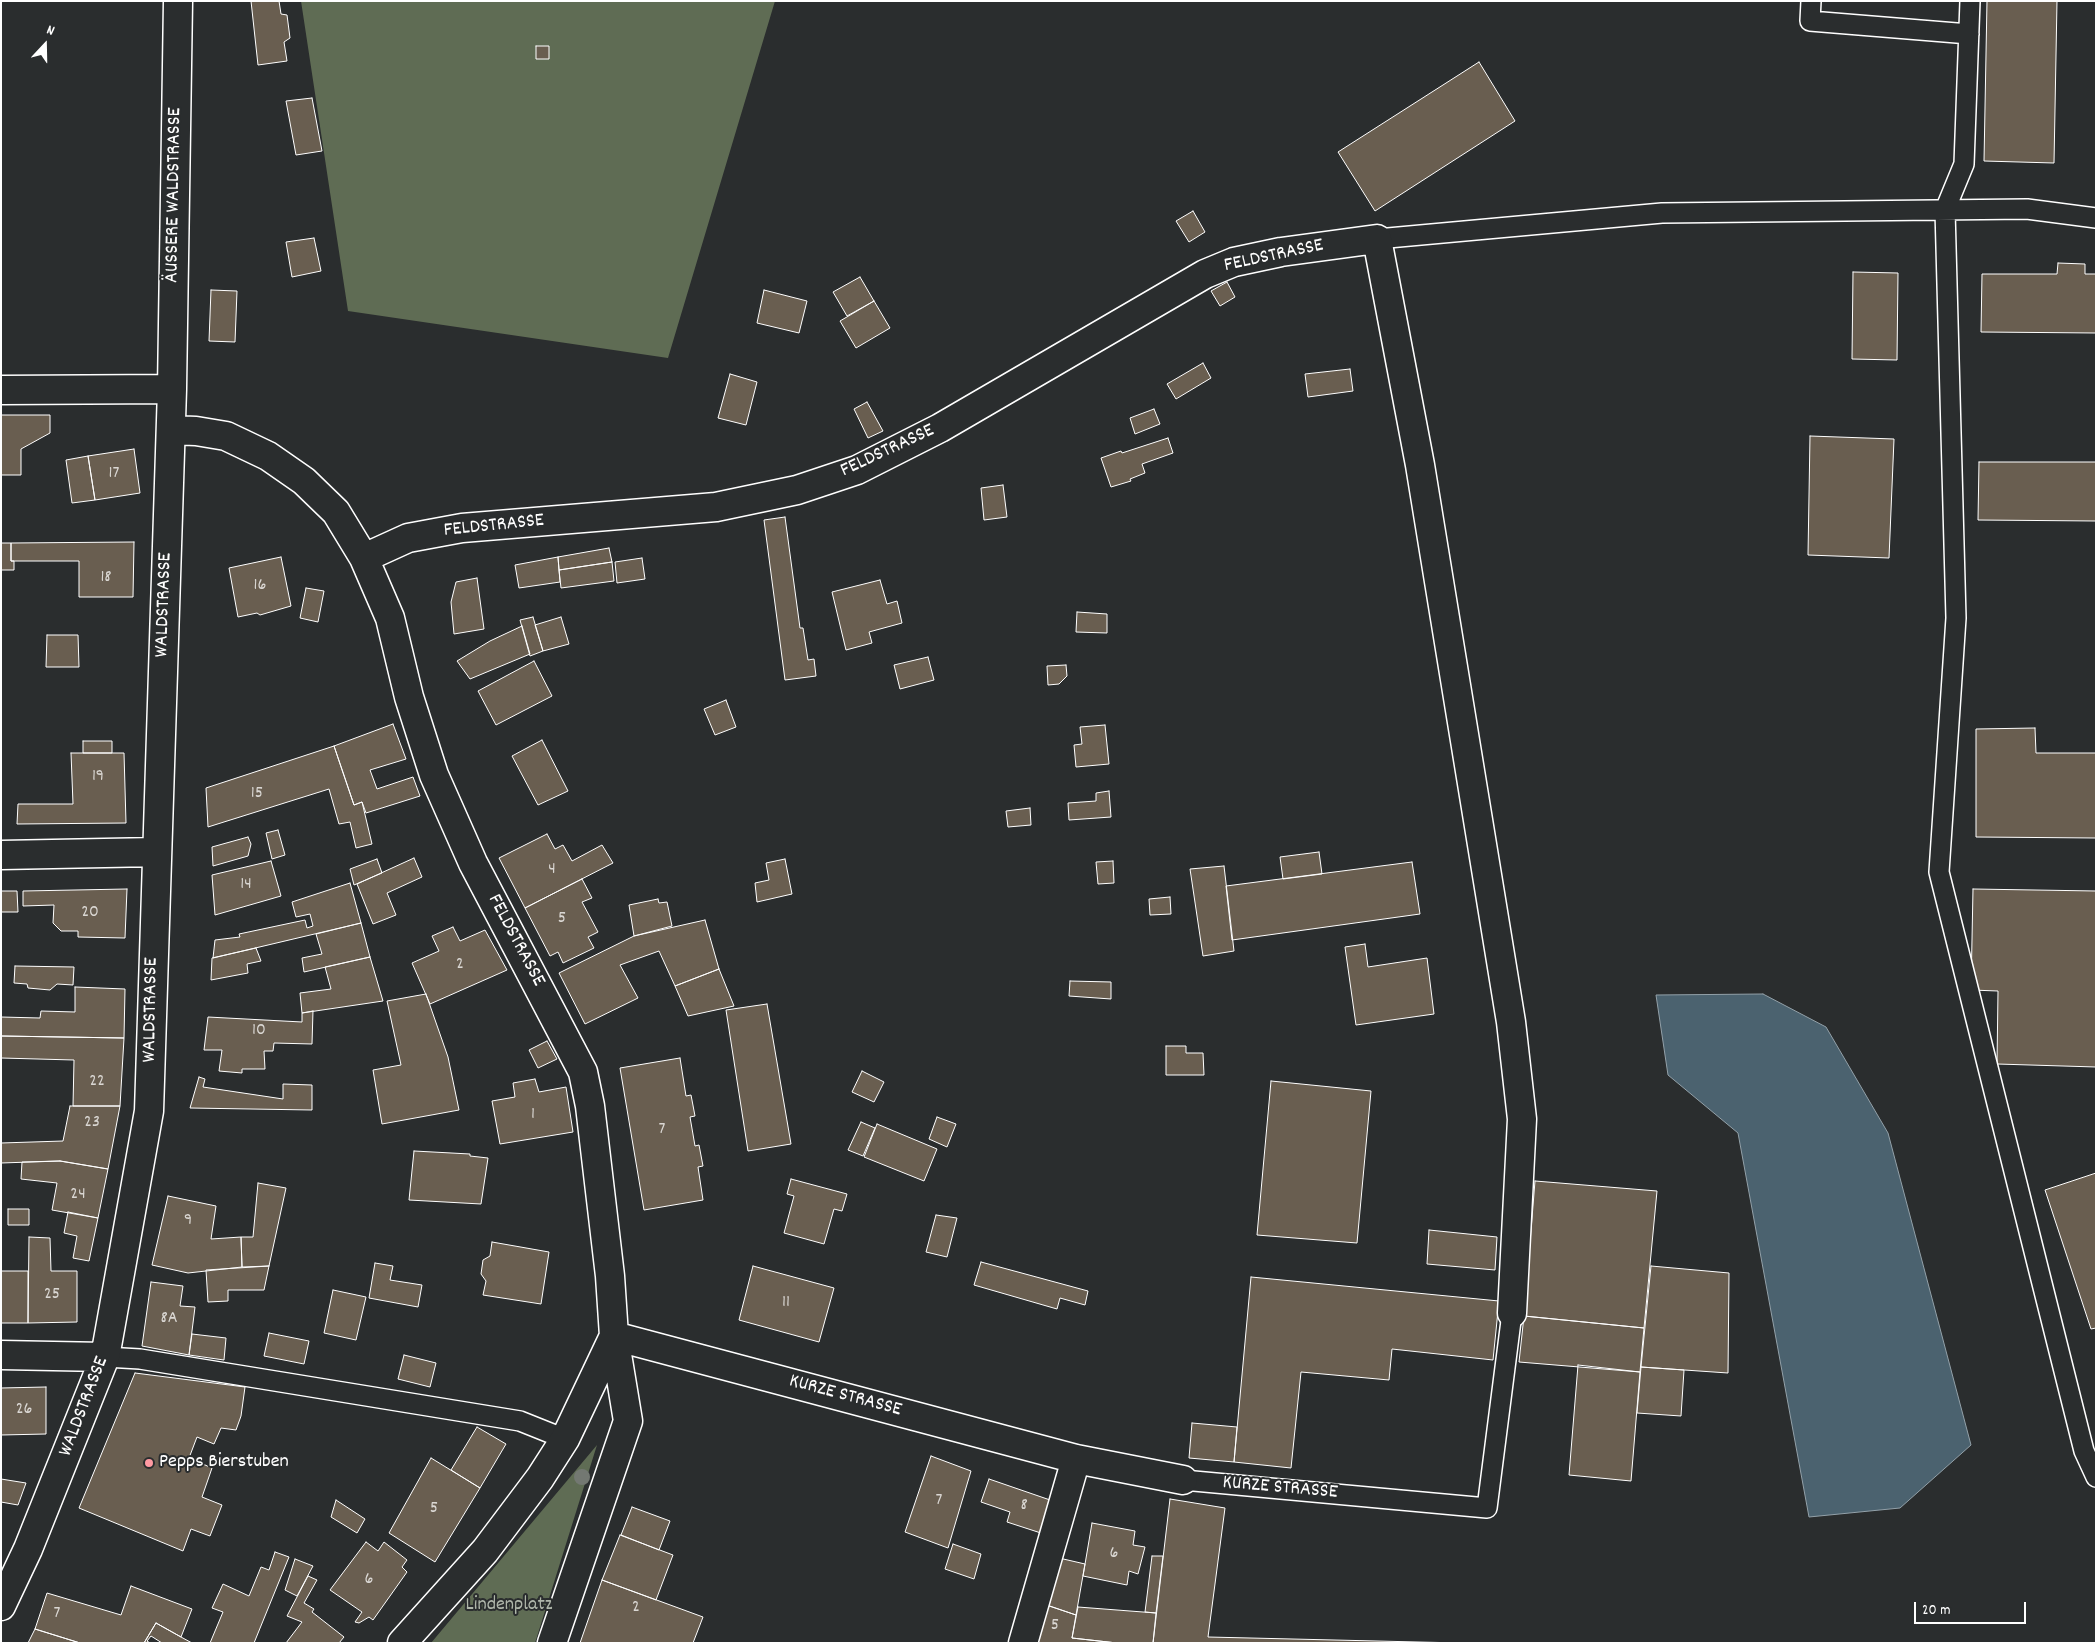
<!DOCTYPE html>
<meta charset="utf-8">
<style>
body{margin:0}
#map{position:relative;width:2097px;height:1644px;overflow:hidden;background:#2a2d2e;font-family:Dekko,sans-serif}
canvas{display:block}
.frame{position:absolute;inset:0;border:2px solid #fff;pointer-events:none}
.north{position:absolute;left:20px;top:20px;width:50px;height:50px;-webkit-text-stroke:4px #2a2d2e;paint-order:stroke;rotate:21deg;font-size:14px;font-weight:700;line-height:20px;text-align:center;color:#fff}
.north::after{content:'';display:block;margin:auto;width:18px;height:22px;background:#fff;clip-path:polygon(50% 0,100% 100%,50% 72%,0 100%)}
.scale{position:absolute;left:1914px;top:1602px;width:112px;height:22px;box-sizing:border-box;border:2px solid #fff;border-top:0;padding-left:6px;font-size:15px;line-height:18px;white-space:nowrap;color:#fff;-webkit-text-stroke:4px #2a2d2e;paint-order:stroke}
</style>
<div id="map">
<canvas width="2097" height="1644"></canvas>
<div class="frame"></div>
<div class="north">N</div>
<div class="scale">20 m</div>
</div>
<script>
const context = document.querySelector('canvas').getContext('2d');
context.lineJoin = 'round';
function paint(path, color) {
  context.fillStyle = color;
  context.fill(path, 'evenodd');
}
function poly(rows) {
  const path = new Path2D();
  for (const r of rows) {
    path.moveTo(r[0], r[1]);
    for (let i = 2; i < r.length; i += 2) path.lineTo(r[i], r[i + 1]);
  }
  return path;
}
function trace(path, color, width, dash) {
  context.strokeStyle = color;
  context.lineWidth = width;
  context.lineCap = dash ? 'butt' : 'round';
  context.setLineDash(dash || []);
  context.stroke(path);
}
function label(font, color, halo, rows, align = 'center') {
  context.font = font + ' Dekko,sans-serif';
  context.lineWidth = 4;
  context.setLineDash([]);
  context.textBaseline = 'middle';
  context.strokeStyle = halo;
  context.fillStyle = color;
  for (const [text, x, y, turn = 0] of rows) {
    context.save();
    context.translate(x, y);
    context.rotate((+turn || 0) * Math.PI / 180);
    context.textAlign = isNaN(turn) ? turn : align;
    if (halo) context.strokeText(text, 0, 0);
    context.fillText(text, 0, 0);
    context.restore();
  }
}
paint(poly([
 [301,1,775,1,668,358,348,311],
 [597,1445,535,1643,431,1643]
]), '#5f6c54');
const water = poly([
 [1763,994,1826,1027,1888,1133,1971,1445,1900,1508,1809,1517,1738,1133,1668,1075,1656,995,1763,994]
]);
paint(water, '#4b626f');
trace(water, '#93a1a9', 1);
const building = poly([
 [251,1,279,1,281,14,287,15,290,38,284,42,287,61,258,65,251,1],
 [1987,1,2057,1,2054,163,1984,161,1987,1],
 [536,46,549,46,549,59,536,59,536,46],
 [1479,62,1515,121,1375,211,1338,152,1479,62],
 [312,98,322,151,296,155,286,101,312,98],
 [1193,211,1205,232,1189,242,1176,221,1193,211],
 [314,238,321,271,292,277,286,242,314,238],
 [2058,263,2085,264,2085,274,2096,274,2096,333,1981,332,1982,274,2057,274,2058,263],
 [1853,272,1898,273,1897,360,1852,359,1853,272],
 [860,277,874,301,847,316,833,292,860,277],
 [1227,282,1235,297,1220,306,1211,291,1227,282],
 [211,290,237,291,235,342,209,341,211,290],
 [764,290,807,301,799,333,757,323,764,290],
 [874,301,890,328,856,348,840,321,874,301],
 [1203,363,1211,378,1176,399,1167,384,1203,363],
 [1350,369,1353,391,1308,397,1305,374,1350,369],
 [730,374,757,382,746,425,718,418,730,374],
 [867,402,883,431,868,438,854,409,867,402],
 [1154,409,1160,424,1135,434,1130,418,1154,409],
 [1,415,50,415,50,433,21,449,21,475,1,475,1,415],
 [1810,436,1894,439,1889,558,1808,555,1810,436],
 [1168,438,1173,453,1142,464,1145,473,1130,479,1131,481,1111,487,1101,458,1121,451,1122,453,1168,438],
 [134,449,140,493,95,500,88,456,134,449],
 [88,456,95,500,72,503,66,460,88,456],
 [1979,462,2096,462,2096,521,1978,520,1979,462],
 [1003,485,1007,517,984,520,981,488,1003,485],
 [785,517,800,628,803,628,808,660,814,659,816,676,785,680,764,520,785,517],
 [134,542,133,597,79,597,79,561,11,561,11,543,134,542],
 [1,543,11,543,11,561,14,561,14,570,1,570,1,543],
 [609,548,612,562,559,570,558,557,609,548],
 [281,557,291,606,260,615,257,613,238,617,229,568,281,557],
 [558,557,560,582,519,588,515,565,558,557],
 [642,558,645,579,617,583,615,562,642,558],
 [612,562,614,581,561,588,559,570,612,562],
 [477,578,484,629,454,634,451,602,456,582,477,578],
 [880,580,887,604,897,601,902,623,869,632,872,643,846,650,832,592,880,580],
 [306,588,324,591,318,622,300,618,306,588],
 [1077,612,1107,614,1107,633,1076,632,1077,612],
 [533,617,543,651,530,656,520,620,533,617],
 [561,617,569,644,543,651,535,625,561,617],
 [522,626,530,654,470,679,457,661,490,641,522,626],
 [47,635,78,635,79,667,46,667,47,635],
 [928,657,934,680,900,689,894,665,928,657],
 [534,661,552,696,496,725,478,691,534,661],
 [1066,665,1067,676,1059,684,1048,685,1047,666,1066,665],
 [726,700,736,727,715,735,704,709,726,700],
 [393,724,406,759,370,770,377,789,413,777,420,796,366,813,362,802,354,805,334,746,393,724],
 [1105,725,1109,764,1076,767,1074,745,1082,744,1080,727,1105,725],
 [2035,728,2036,753,2096,753,2096,838,1976,837,1976,729,2035,728],
 [542,740,568,791,538,805,512,756,542,740],
 [83,741,112,741,112,753,83,753,83,741],
 [334,746,354,805,362,802,372,844,356,848,350,822,339,824,329,789,208,827,206,788,334,746],
 [71,753,124,753,126,823,17,824,18,804,73,804,71,753],
 [1109,791,1111,817,1069,820,1068,803,1096,801,1096,793,1109,791],
 [1030,808,1031,825,1008,827,1006,811,1030,808],
 [278,830,285,855,272,859,266,833,278,830],
 [547,834,555,849,563,845,572,861,602,845,613,863,525,908,499,858,547,834],
 [248,837,251,844,248,856,213,866,212,847,248,837],
 [1319,852,1322,874,1283,879,1280,857,1319,852],
 [414,858,422,877,387,893,396,915,373,924,357,884,414,858],
 [377,859,382,873,354,885,350,869,377,859],
 [785,859,792,894,757,902,755,883,769,880,766,863,785,859],
 [271,861,281,896,215,915,212,875,271,861],
 [1113,861,1114,883,1098,884,1096,862,1113,861],
 [1412,862,1420,914,1232,940,1226,886,1412,862],
 [1224,866,1234,951,1203,956,1190,869,1224,866],
 [582,879,592,898,582,902,598,932,588,937,594,948,563,963,558,952,550,956,525,908,582,879],
 [350,883,361,923,213,958,215,940,240,937,239,934,305,920,307,928,313,926,310,914,296,917,292,902,350,883],
 [127,889,125,938,78,937,78,931,61,931,53,923,54,905,23,906,23,891,127,889],
 [1973,889,2096,891,2096,1067,1997,1064,1998,991,1971,990,1973,889],
 [1,891,17,891,18,912,1,912,1,891],
 [1170,897,1171,914,1150,915,1149,899,1170,897],
 [658,899,659,903,667,902,672,926,634,936,629,905,658,899],
 [705,920,719,969,675,986,659,951,620,965,638,998,585,1024,559,973,634,936,705,920],
 [361,923,370,957,304,972,302,958,322,954,316,934,361,923],
 [453,927,460,941,485,930,507,970,430,1004,412,963,439,951,432,936,453,927],
 [1365,944,1368,967,1427,958,1434,1014,1356,1025,1345,947,1365,944],
 [256,948,261,961,247,964,248,973,211,980,212,958,256,948],
 [370,957,383,1001,302,1013,300,993,331,989,325,967,370,957],
 [15,966,74,967,73,985,57,984,50,990,28,988,27,984,14,983,15,966],
 [719,969,734,1006,688,1016,675,986,719,969],
 [1070,981,1111,982,1111,999,1069,996,1070,981],
 [75,987,125,989,124,1038,1,1036,1,1017,40,1018,41,1011,75,1012,75,987],
 [426,994,448,1057,459,1110,382,1124,373,1070,401,1065,387,1001,426,994],
 [767,1004,791,1144,748,1151,726,1010,767,1004],
 [313,1011,312,1044,274,1043,273,1051,264,1051,265,1069,242,1069,242,1073,219,1071,222,1050,204,1050,208,1017,302,1022,302,1013,313,1011],
 [1,1036,124,1038,120,1106,73,1106,74,1060,1,1058,1,1036],
 [547,1041,557,1059,538,1068,529,1050,547,1041],
 [1166,1046,1186,1046,1186,1053,1203,1053,1204,1075,1166,1075,1166,1046],
 [680,1058,686,1096,691,1095,695,1116,690,1117,695,1146,699,1145,703,1166,698,1167,703,1200,644,1210,620,1068,680,1058],
 [862,1071,884,1082,874,1102,852,1092,862,1071],
 [199,1077,205,1079,203,1087,283,1099,283,1084,312,1085,312,1110,190,1108,199,1077],
 [535,1079,539,1092,566,1087,573,1132,500,1144,492,1101,515,1097,513,1083,535,1079],
 [1271,1081,1371,1091,1357,1243,1257,1235,1271,1081],
 [70,1106,120,1106,108,1169,60,1161,1,1163,1,1143,63,1141,70,1106],
 [937,1117,956,1124,947,1147,929,1139,937,1117],
 [861,1122,875,1128,863,1156,848,1150,861,1122],
 [877,1124,937,1149,924,1181,864,1157,877,1124],
 [414,1151,470,1154,470,1156,488,1158,481,1204,409,1200,414,1151],
 [60,1161,108,1169,98,1218,52,1210,57,1183,21,1179,22,1162,60,1161],
 [2096,1173,2096,1328,2091,1329,2045,1190,2096,1173],
 [791,1179,847,1194,842,1211,834,1209,824,1244,784,1233,794,1196,787,1194,791,1179],
 [1535,1181,1657,1191,1644,1328,1524,1316,1535,1181],
 [258,1183,286,1188,269,1266,242,1267,241,1237,253,1237,258,1183],
 [168,1196,216,1206,211,1239,241,1237,242,1267,188,1273,152,1265,168,1196],
 [8,1209,29,1209,29,1225,8,1225,8,1209],
 [68,1212,98,1218,89,1261,73,1258,77,1236,64,1233,68,1212],
 [936,1215,957,1218,947,1257,926,1252,936,1215],
 [1429,1230,1497,1237,1495,1270,1427,1264,1429,1230],
 [29,1237,50,1238,51,1271,77,1271,77,1322,28,1323,29,1237],
 [492,1242,549,1252,541,1304,483,1295,486,1281,481,1274,483,1260,490,1256,492,1242],
 [981,1262,1088,1291,1085,1305,1060,1298,1057,1309,974,1285,981,1262],
 [375,1263,393,1266,390,1280,422,1285,418,1307,369,1298,375,1263],
 [269,1266,264,1290,228,1290,228,1301,208,1302,206,1270,269,1266],
 [753,1266,834,1288,819,1342,739,1320,753,1266],
 [1651,1266,1729,1273,1728,1373,1641,1367,1651,1266],
 [1,1271,28,1271,28,1323,1,1323,1,1271],
 [1251,1277,1499,1301,1493,1360,1392,1349,1389,1380,1301,1372,1291,1468,1234,1462,1251,1277],
 [151,1282,183,1286,180,1306,195,1307,189,1355,142,1346,151,1282],
 [333,1290,366,1297,356,1340,324,1333,333,1290],
 [1524,1316,1644,1328,1640,1372,1519,1362,1524,1316],
 [269,1333,309,1341,304,1364,264,1356,269,1333],
 [192,1334,226,1338,224,1360,189,1355,192,1334],
 [404,1355,436,1363,430,1387,398,1379,404,1355],
 [1578,1365,1640,1372,1631,1481,1569,1475,1578,1365],
 [1641,1367,1684,1370,1681,1416,1637,1413,1641,1367],
 [135,1373,245,1387,241,1416,236,1430,221,1428,214,1444,197,1437,189,1458,212,1468,202,1497,222,1505,210,1536,191,1529,183,1551,79,1508,135,1373],
 [46,1387,46,1434,1,1435,1,1388,46,1387],
 [1192,1423,1237,1427,1234,1462,1189,1458,1192,1423],
 [477,1427,506,1444,480,1488,451,1470,477,1427],
 [931,1456,971,1471,948,1548,905,1532,931,1456],
 [431,1458,480,1488,435,1562,389,1533,431,1458],
 [1,1479,26,1483,18,1505,1,1502,1,1479],
 [989,1479,1053,1501,1047,1535,1007,1522,1010,1512,981,1502,989,1479],
 [1170,1499,1225,1508,1208,1637,1461,1643,1153,1643,1170,1499],
 [336,1500,365,1519,357,1533,331,1517,336,1500],
 [632,1507,670,1521,659,1550,621,1535,632,1507],
 [1092,1523,1135,1531,1133,1545,1145,1547,1138,1574,1129,1571,1127,1585,1083,1576,1092,1523],
 [620,1535,673,1555,656,1600,602,1580,620,1535],
 [366,1542,378,1551,384,1542,407,1560,402,1567,407,1572,373,1620,369,1617,359,1623,355,1622,362,1612,330,1590,366,1542],
 [953,1544,981,1554,974,1579,945,1569,953,1544],
 [275,1552,289,1557,254,1643,210,1643,223,1612,212,1608,223,1584,249,1596,261,1567,269,1570,275,1552],
 [1152,1556,1163,1556,1156,1613,1145,1612,1152,1556],
 [1059,1558,1085,1564,1076,1615,1049,1606,1059,1558],
 [295,1559,313,1566,297,1596,285,1590,295,1559],
 [308,1576,317,1580,304,1603,314,1609,312,1612,344,1637,339,1643,286,1643,302,1622,287,1616,308,1576],
 [602,1580,703,1617,693,1643,580,1643,602,1580],
 [131,1586,192,1609,181,1637,156,1623,144,1643,80,1643,35,1629,47,1593,121,1615,131,1586],
 [1044,1604,1076,1615,1072,1638,1117,1643,1030,1643,1044,1604],
 [1078,1607,1156,1613,1153,1643,1117,1643,1072,1638,1078,1607],
 [156,1623,181,1637,192,1643,162,1643,151,1636,147,1641,150,1643,144,1643,156,1623],
 [35,1629,80,1643,28,1643,35,1629]
]);
paint(building, '#695e50');
trace(building, '#fff', 1);
const lane = poly([
 [1811,1,1810,21,1969,34],
 [1970,1,1964,164,1945,210,1956,618,1939,872,2084,1451,2096,1477],
 [1377,239,1662,213,2027,209,2096,218],
 [105,1357,140,1359,520,1421,565,1439],
 [1183,1480,1487,1508,1512,1313]
]);
const street = poly([
 [1,390,172,389],
 [171,430,196,431,226,436,268,456,304,481,336,512,364,558,390,618,409,697,434,775,473,863,583,1072,590,1106,610,1276,614,1336,628,1421,552,1643],
 [364,558,408,538,462,528,716,507,797,490,857,470,940,428,1205,274,1234,262,1281,252,1377,239,1420,465,1511,1022,1522,1119,1512,1313],
 [1,855,156,852],
 [614,1336,1076,1459,1183,1480],
 [1,1355,105,1357],
 [1,1606,28,1549,105,1357,149,1111,172,389,178,1],
 [402,1643,485,1551,540,1478,565,1439,614,1336],
 [1023,1643,1076,1459]
]);
trace(lane, '#fff', 22);
trace(street, '#fff', 31);
trace(lane, '#2a2d2e', 19);
trace(street, '#2a2d2e', 28);
context.fillStyle = '#737872';
for (const [x, y] of [
 [582,1477]
]) {
  context.beginPath();
  context.arc(x, y, 8, 0, 2 * Math.PI);
  context.fill();
}
for (const [x, y, r, color] of [
 [149,1463,5,"#ff9aa2"]
]) {
  const dot = new Path2D();
  dot.arc(x, y, r, 0, 2 * Math.PI);
  context.fillStyle = color;
  context.fill(dot);
  trace(dot, '#2a2d2e', 2);
}
label('18px', '#dad7d3', null, [
 ["17",114,475],
 ["18",106,579],
 ["16",260,587],
 ["19",98,778],
 ["15",257,795],
 ["4",552,871],
 ["14",246,886],
 ["20",90,914],
 ["5",562,920],
 ["2",460,966],
 ["10",259,1032],
 ["22",97,1083],
 ["1",533,1116],
 ["23",92,1124],
 ["7",662,1131],
 ["24",78,1196],
 ["9",188,1222],
 ["25",52,1296],
 ["11",786,1304],
 ["8A",169,1320],
 ["26",24,1411],
 ["7",939,1502],
 ["8",1024,1507],
 ["5",434,1510],
 ["6",1114,1555],
 ["6",369,1581],
 ["2",636,1609],
 ["7",57,1615],
 ["5",1055,1627]
]);
label('20px', '#fff', '#2a2d2e', [
 ["ÄUSSERE WALDSTRASSE",175,195,-89],
 ["FELDSTRASSE",1274,257,-12],
 ["FELDSTRASSE",888,452,-25],
 ["FELDSTRASSE",494,527,-6],
 ["WALDSTRASSE",165,605,-88],
 ["FELDSTRASSE",515,941,62],
 ["WALDSTRASSE",152,1010,-89],
 ["KURZE STRASSE",845,1397,15],
 ["WALDSTRASSE",85,1407,-69],
 ["KURZE STRASSE",1280,1489,5]
]);
label('20px', '#fff', '#2a2d2e', [
 ["Pepps Bierstuben",159,1463]
], 'left');
label('20px', '#afb6aa', '#2a2d2e', [
 ["Lindenplatz",509,1606]
]);
</script>
